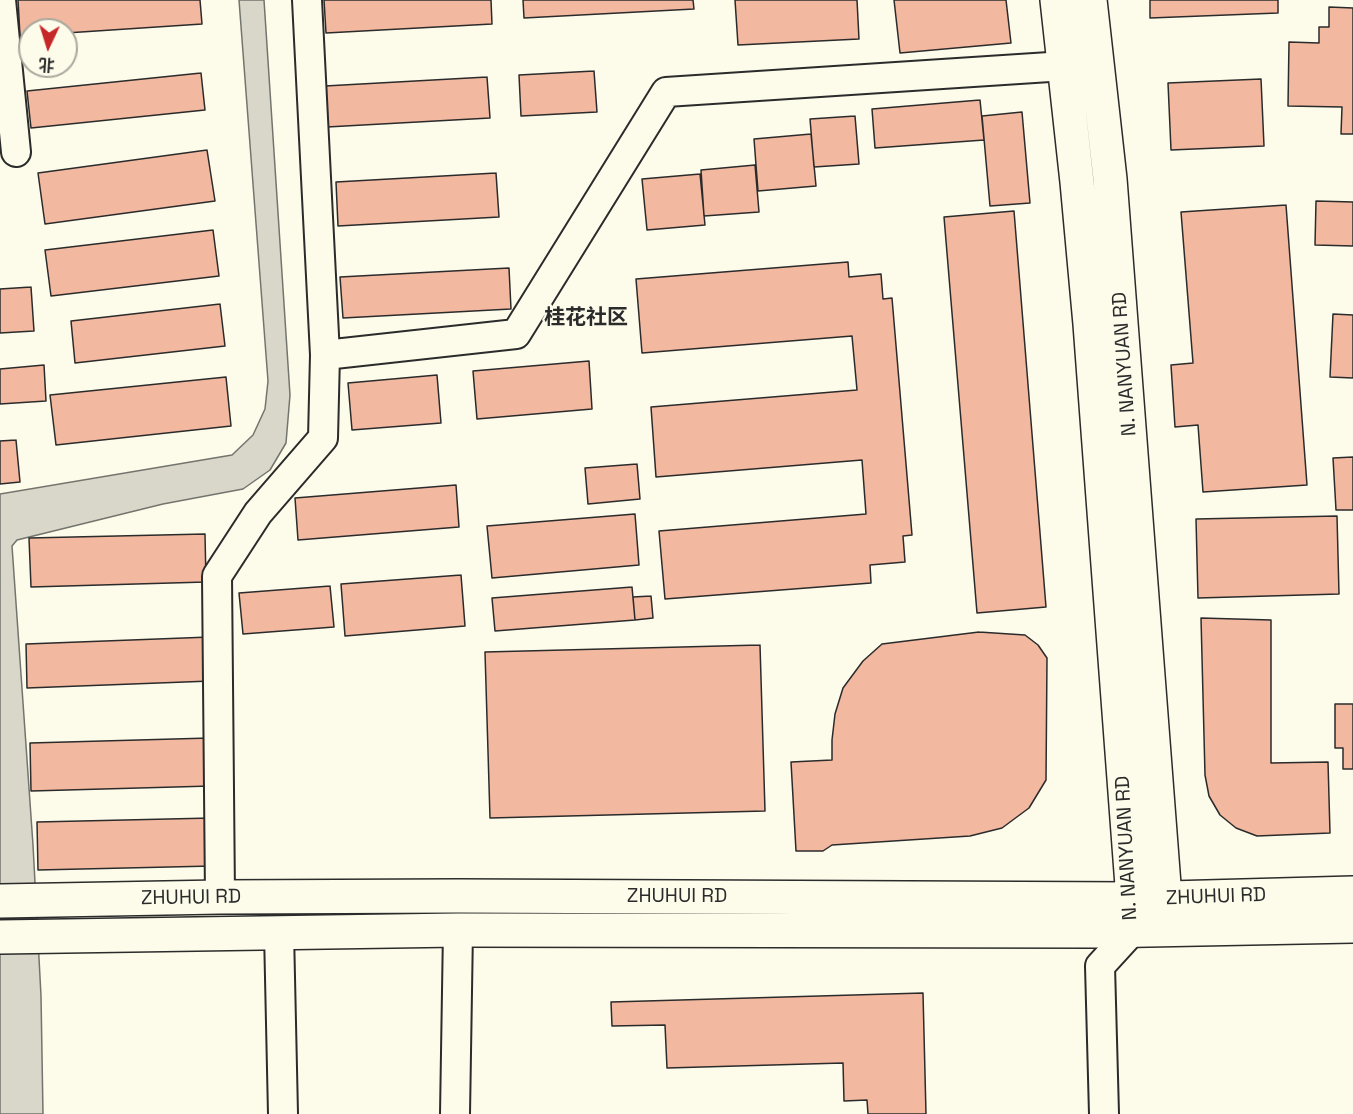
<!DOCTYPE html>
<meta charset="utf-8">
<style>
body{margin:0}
#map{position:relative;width:1353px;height:1114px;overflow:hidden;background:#fdfbea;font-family:"Space Grotesk","Noto Sans SC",sans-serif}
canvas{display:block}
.north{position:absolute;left:18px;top:18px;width:60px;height:60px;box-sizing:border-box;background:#fdfbea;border:2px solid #a9a89e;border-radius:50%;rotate:184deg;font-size:16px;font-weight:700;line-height:24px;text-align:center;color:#2b2b2b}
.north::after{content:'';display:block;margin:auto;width:21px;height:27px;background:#c62828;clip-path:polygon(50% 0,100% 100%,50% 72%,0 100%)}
</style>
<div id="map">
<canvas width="1353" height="1114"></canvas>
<div class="north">北</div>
</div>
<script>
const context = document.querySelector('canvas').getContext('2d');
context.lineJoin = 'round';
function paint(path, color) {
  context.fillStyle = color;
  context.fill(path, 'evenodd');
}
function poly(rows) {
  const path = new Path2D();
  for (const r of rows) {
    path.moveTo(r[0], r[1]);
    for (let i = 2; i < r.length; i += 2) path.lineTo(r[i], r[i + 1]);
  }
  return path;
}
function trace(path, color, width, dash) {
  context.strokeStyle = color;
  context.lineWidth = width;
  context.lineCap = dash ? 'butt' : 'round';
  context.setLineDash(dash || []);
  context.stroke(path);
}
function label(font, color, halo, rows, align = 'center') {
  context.font = font + ' "Space Grotesk","Noto Sans SC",sans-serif';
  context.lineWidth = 4.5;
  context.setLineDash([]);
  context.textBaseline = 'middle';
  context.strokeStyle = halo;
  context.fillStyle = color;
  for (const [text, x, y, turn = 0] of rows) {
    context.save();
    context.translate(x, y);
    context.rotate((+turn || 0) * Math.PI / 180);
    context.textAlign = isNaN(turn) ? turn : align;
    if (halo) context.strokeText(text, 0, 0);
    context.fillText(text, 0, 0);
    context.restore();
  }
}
const water = poly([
 [239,0,264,0,290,395,286,443,270,470,243,489,163,504,17,540,12,546,33,845,41,996,43,1114,0,1114,0,494,232,455,253,435,265,409,268,381,239,0]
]);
paint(water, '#d8d7c9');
trace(water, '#74746e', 1.5);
const building = poly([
 [18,0,200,0,202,24,66,33,66,30,30,30,30,36,20,36,18,0],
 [324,0,491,0,492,24,326,33,324,0],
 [523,0,693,0,694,9,524,18,523,0],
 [735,0,857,0,859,39,738,45,735,0],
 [894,0,1006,0,1011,43,900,53,894,0],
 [1150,0,1278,0,1278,13,1150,18,1150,0],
 [1329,7,1353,8,1353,134,1341,134,1342,107,1288,106,1289,42,1319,43,1319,27,1329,27,1329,7],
 [594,71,597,112,521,116,519,75,594,71],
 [201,73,205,110,31,128,27,91,201,73],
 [487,77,490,118,327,127,325,86,487,77],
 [1261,79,1264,146,1171,150,1168,83,1261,79],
 [980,100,984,140,875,148,872,109,980,100],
 [1022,112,1030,203,990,206,982,116,1022,112],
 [855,116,859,164,814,167,810,119,855,116],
 [811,134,816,186,758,191,754,139,811,134],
 [207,150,215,201,45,224,38,173,207,150],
 [755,165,759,212,704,216,701,170,755,165],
 [496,173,499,217,338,226,336,182,496,173],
 [700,174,705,225,647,230,642,179,700,174],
 [1316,201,1353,202,1353,246,1315,245,1316,201],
 [1286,205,1307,485,1203,492,1198,425,1175,427,1171,365,1193,363,1181,212,1286,205],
 [1014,211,1046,607,977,613,944,217,1014,211],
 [213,230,219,276,51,296,45,250,213,230],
 [848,262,849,277,881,274,883,299,892,298,912,535,903,536,905,562,870,565,871,583,665,599,659,531,866,514,862,460,656,477,651,407,857,390,852,336,642,353,636,279,848,262],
 [509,268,511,309,343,318,340,277,509,268],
 [31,287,34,331,0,333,0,289,31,287],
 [220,304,225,346,75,363,71,321,220,304],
 [1333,314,1353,315,1353,378,1330,377,1333,314],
 [589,361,592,409,477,419,473,371,589,361],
 [44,365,46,401,0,404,0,369,44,365],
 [437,375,441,423,352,430,348,383,437,375],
 [226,377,231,426,56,445,50,395,226,377],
 [16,440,20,482,0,484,0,441,16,440],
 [1353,457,1353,510,1336,510,1333,458,1353,457],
 [637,464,640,499,588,504,585,468,637,464],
 [456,485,459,527,298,540,295,498,456,485],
 [635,514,639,565,492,578,487,526,635,514],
 [1337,516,1339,594,1198,598,1196,519,1337,516],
 [205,534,206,582,31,587,29,538,205,534],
 [461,575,465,626,345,636,341,584,461,575],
 [330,586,334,627,243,634,239,593,330,586],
 [632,587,635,620,495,631,492,598,632,587],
 [651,596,653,618,635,620,633,597,651,596],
 [1201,618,1271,620,1271,763,1328,762,1330,833,1257,836,1236,828,1220,815,1209,796,1205,775,1201,618],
 [979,632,1025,635,1038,645,1047,658,1046,780,1029,808,1002,828,970,836,832,845,823,851,796,851,791,762,832,760,832,740,835,714,843,688,863,661,882,644,979,632],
 [210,637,211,681,27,688,26,644,210,637],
 [760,645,765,811,490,818,485,652,760,645],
 [1335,704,1353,704,1353,769,1343,769,1343,748,1335,748,1335,704],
 [210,738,211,786,31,791,30,743,210,738],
 [212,818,213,866,38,870,37,822,212,818],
 [923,993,926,1114,868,1114,867,1100,844,1101,843,1063,667,1068,665,1025,612,1026,611,1002,923,993]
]);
paint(building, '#f2b8a0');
trace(building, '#2b2b2b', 1.5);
const minor = poly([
 [1,0,16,152],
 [307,0,325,355],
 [220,897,217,576,258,513,323,438,325,355,516,334,666,92,1065,66],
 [279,932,283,1114],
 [455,1114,458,930],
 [1104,1114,1100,966,1132,931]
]);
const major = poly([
 [1057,0,1077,182,1090,324,1133,899,1132,922],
 [1090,0,1110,179,1165,898,1150,913],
 [0,901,220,897,458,896,1133,899,1353,893],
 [0,937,458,930,1098,931,1353,926]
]);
trace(minor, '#2b2b2b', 32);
trace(major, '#2b2b2b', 36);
trace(minor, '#fdfbea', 28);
trace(major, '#fdfbea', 33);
label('20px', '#2b2b2b', '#fdfbea', [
 ["N. NANYUAN RD",1125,364,-94],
 ["N. NANYUAN RD",1127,848,-93],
 ["ZHUHUI RD",677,897],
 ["ZHUHUI RD",1216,897,-2],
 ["ZHUHUI RD",191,898,-1]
]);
label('bold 21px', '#2b2b2b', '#fdfbea', [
 ["桂花社区",586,318]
]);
</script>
